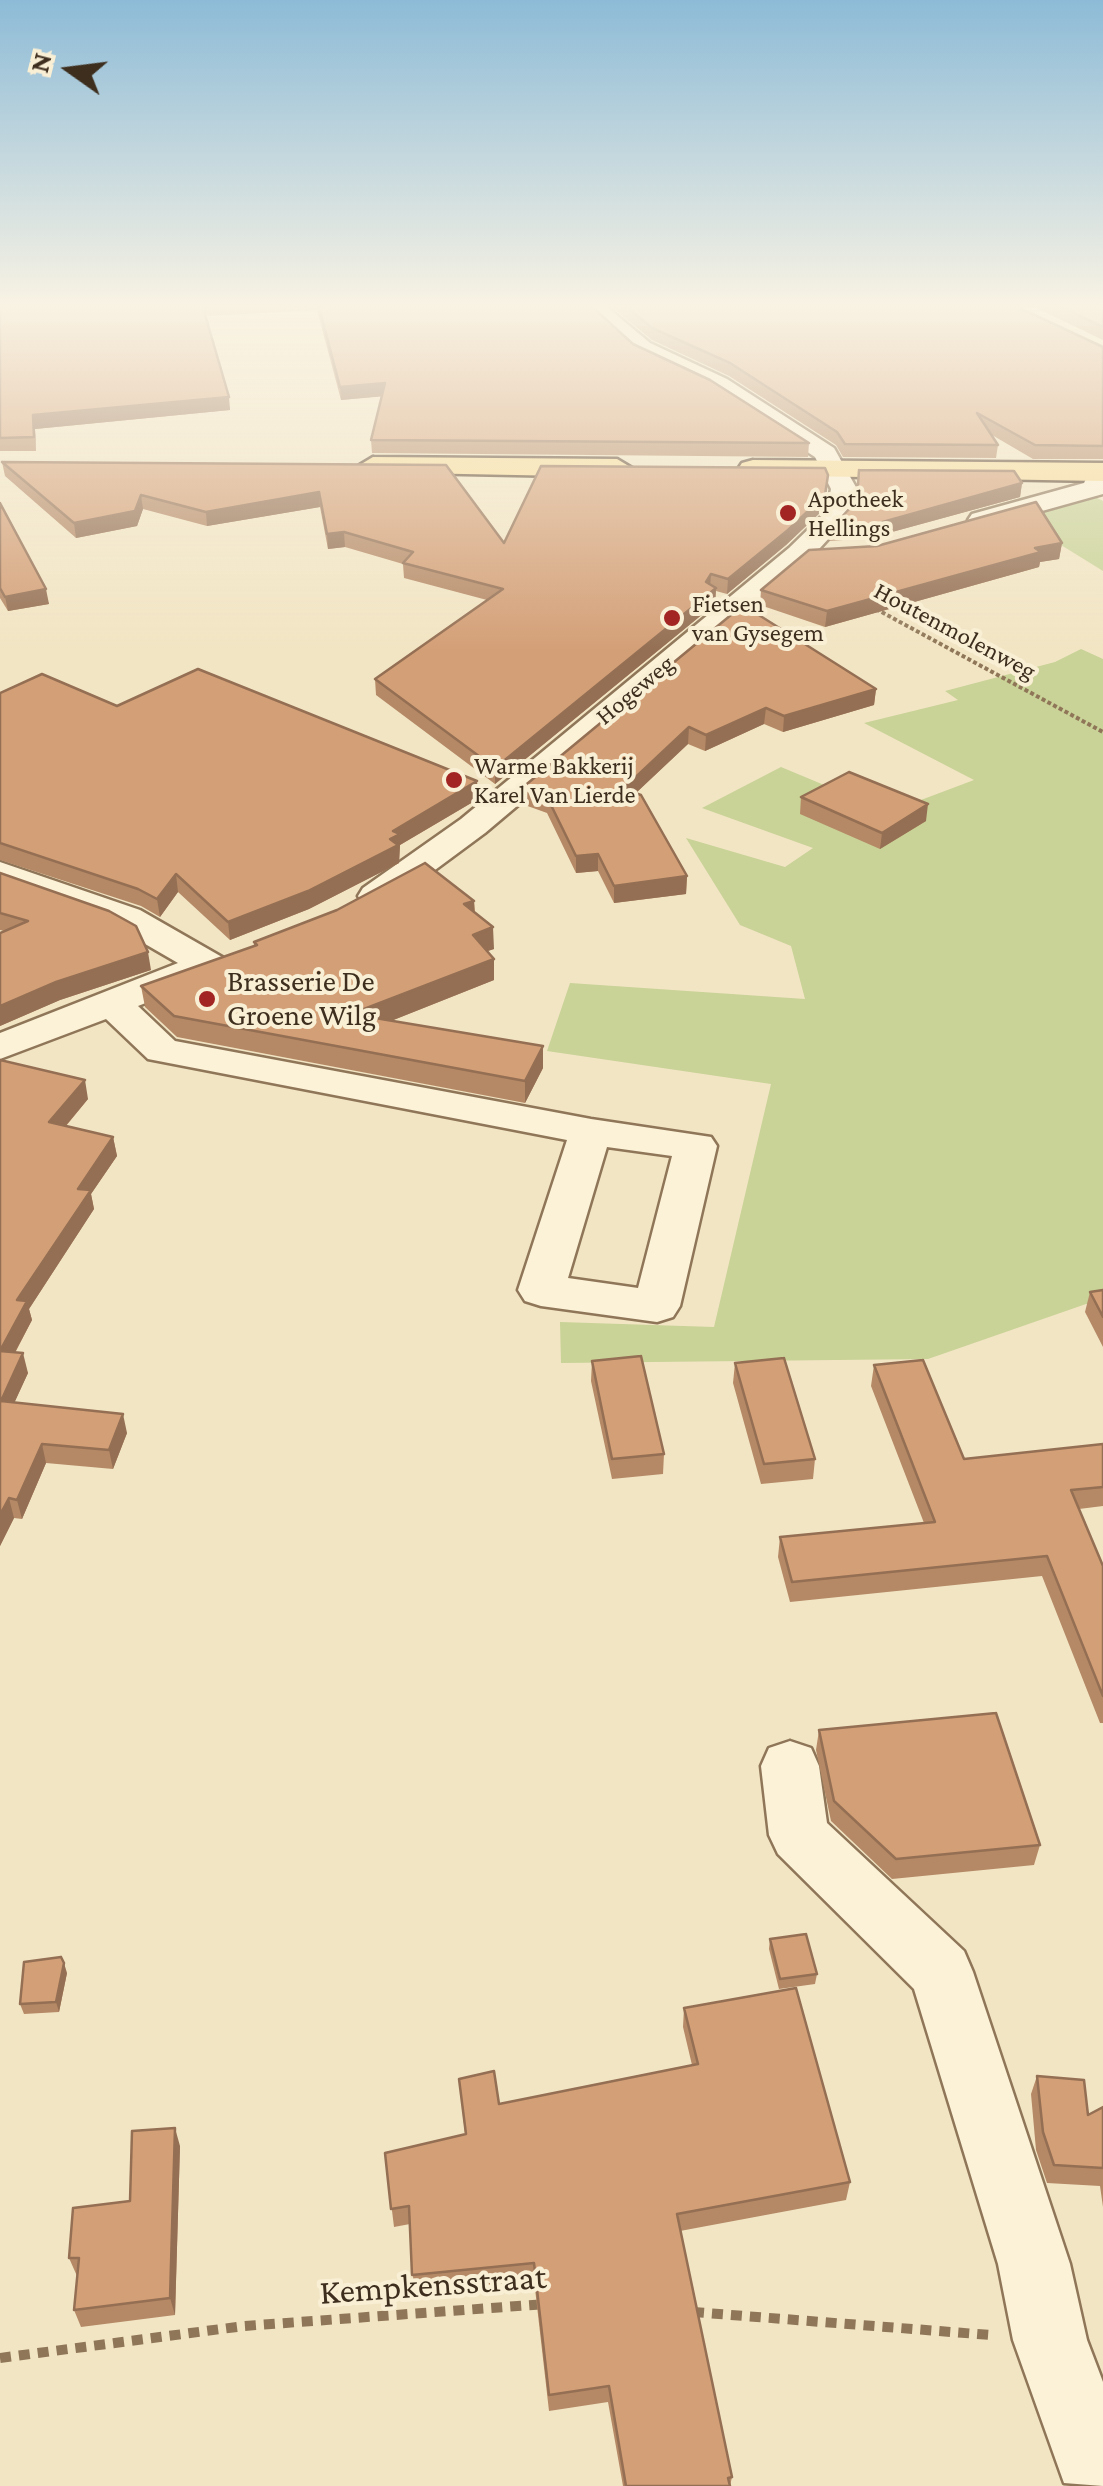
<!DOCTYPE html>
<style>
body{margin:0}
#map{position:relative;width:1103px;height:2486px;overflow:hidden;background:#f2e5c4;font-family:"Crimson Pro",serif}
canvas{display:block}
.north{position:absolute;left:20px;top:20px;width:100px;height:100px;-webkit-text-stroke:8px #f9efd5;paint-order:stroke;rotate:284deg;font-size:28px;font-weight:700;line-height:40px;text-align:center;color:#3d2e1e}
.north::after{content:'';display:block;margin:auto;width:35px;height:45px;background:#3d2e1e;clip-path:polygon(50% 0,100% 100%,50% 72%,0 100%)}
</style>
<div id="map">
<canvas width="1103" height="2486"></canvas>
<div class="north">N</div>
</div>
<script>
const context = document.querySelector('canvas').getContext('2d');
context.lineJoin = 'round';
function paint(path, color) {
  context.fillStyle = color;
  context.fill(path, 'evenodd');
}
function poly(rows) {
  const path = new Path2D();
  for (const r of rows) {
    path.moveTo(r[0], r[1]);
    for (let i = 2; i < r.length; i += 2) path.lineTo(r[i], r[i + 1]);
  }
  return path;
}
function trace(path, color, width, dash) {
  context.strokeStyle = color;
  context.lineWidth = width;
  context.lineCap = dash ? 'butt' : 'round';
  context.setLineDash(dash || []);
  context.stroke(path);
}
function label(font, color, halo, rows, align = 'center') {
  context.font = font + ' "Crimson Pro",serif';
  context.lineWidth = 8;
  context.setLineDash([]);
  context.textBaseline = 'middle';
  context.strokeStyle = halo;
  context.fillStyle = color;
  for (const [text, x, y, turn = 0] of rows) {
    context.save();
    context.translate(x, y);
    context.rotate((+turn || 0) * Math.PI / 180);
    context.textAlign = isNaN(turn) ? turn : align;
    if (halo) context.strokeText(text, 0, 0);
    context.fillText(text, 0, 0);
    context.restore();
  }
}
paint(poly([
 [1092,495,1103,501,1103,571,1048,537,988,526],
 [1081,649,1103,659,1103,1303,1086,1304,928,1359,561,1363,560,1322,714,1327,771,1084,547,1051,570,983,805,999,791,946,740,925,686,838,785,867,813,848,702,808,781,767,889,812,974,780,864,723,958,700,945,691,1055,662]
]), '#c9d297');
const minor = poly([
 [579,303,602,303,650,343,727,379,834,448,857,489,852,513,809,560,485,833,389,904,363,904,358,896,363,888,461,819,789,548,827,511,831,489,815,457,711,389,634,353,579,303],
 [1103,465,1103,494,981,528,968,520,972,514,1084,483,1092,467,1103,465],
 [0,862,140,910,222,957,228,965,222,973,138,1006,175,1041,591,1119,711,1137,717,1146,680,1306,673,1317,657,1322,541,1306,525,1301,518,1290,567,1140,148,1059,106,1019,0,1059,0,1033,178,963,114,926,0,885,0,862],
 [607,1147,672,1156,638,1288,568,1278,607,1147],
 [790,1741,811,1748,819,1766,827,1823,964,1951,973,1972,1070,2264,1087,2340,1103,2382,1103,2486,1064,2483,1013,2340,998,2264,914,1989,778,1854,769,1835,761,1766,769,1748,790,1741]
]);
const major = poly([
 [373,457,617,459,632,468,617,477,362,472,358,466,373,457],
 [753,460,1103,463,1103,481,742,475,738,469,742,463,753,460]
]);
trace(minor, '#8f7658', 5);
trace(major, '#5c442d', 5);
trace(poly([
 [876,609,1103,732]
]), '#8f7658', 4, [4, 2.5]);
trace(poly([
 [693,2312,990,2335],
 [0,2358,244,2326,546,2304]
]), '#8f7658', 10, [11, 8]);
paint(minor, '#fcf2d8');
paint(major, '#f8dc99');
paint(poly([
 [0,303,588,303,633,344,809,443,808,457,372,453,371,440,382,396,341,400,317,310,206,316,230,410,35,429,36,451,0,451],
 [607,303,1009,303,1103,347,1103,459,1033,459,992,435,998,445,996,458,843,457,836,445,729,376,652,340],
 [1026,303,1103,303,1103,340],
 [2,462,446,465,504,543,827,490,824,509,786,545,727,594,716,591,715,604,495,784,376,695,375,679,487,600,404,578,403,564,345,547,328,549,320,507,207,526,143,509,137,526,76,538,5,476],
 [1022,483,1020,497,870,538,830,541,832,528],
 [0,503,49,604,8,611,0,598],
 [1062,543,1059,559,1040,562,1039,567,825,627,760,605,761,590],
 [743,605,876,689,874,705,783,732,764,724,705,751,688,744,636,793,687,876,686,894,614,903,598,871,576,873,547,813,522,804,522,788],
 [0,693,117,706,477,781,478,799,400,845,399,863,309,909,230,940,178,892,160,917,141,906,0,860],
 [801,797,926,821,880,849,800,814],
 [0,873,151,970,60,1000,0,1026,0,933,4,931,0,930],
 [474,901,475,912,494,949,487,951,494,959,494,980,391,1021,543,1046,543,1068,525,1103,177,1037,145,1007,141,986,254,946,254,942],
 [0,1060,88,1099,66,1126,113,1137,117,1156,91,1194,94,1209,29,1309,32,1320,15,1353,28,1373,14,1403,127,1433,113,1469,46,1463,22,1519,14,1518,0,1546],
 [1103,1290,1103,1347,1085,1312,1090,1292],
 [592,1361,664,1454,663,1474,612,1479,591,1381],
 [735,1363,815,1459,813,1479,761,1484,733,1383],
 [874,1365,964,1459,1103,1444,1103,1506,1079,1509,1103,1566,1103,1723,1100,1723,1042,1576,790,1602,778,1557,780,1537,924,1523,871,1386],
 [819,1730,1040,1845,1034,1865,892,1879,831,1821,816,1750],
 [770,1939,817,1974,815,1984,779,1989,769,1949],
 [67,1973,59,2012,24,2014,20,2004],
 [684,2008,850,2182,846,2200,680,2231,732,2477,730,2486,623,2486,608,2402,549,2411,534,2280,414,2293,410,2224,394,2227,385,2153,465,2134,459,2079,499,2104,692,2065,683,2027],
 [1037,2076,1088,2115,1103,2107,1103,2207,1100,2186,1047,2183,1036,2150,1031,2094],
 [180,2146,175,2315,81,2327,74,2310,77,2276,69,2258,130,2201]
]), '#b58966');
paint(poly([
 [385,383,386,396,341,400,340,387],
 [229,397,230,410,35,429,36,451,33,415],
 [828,475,824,509,786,545,727,594,728,579],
 [1022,483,1020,497,870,538,872,525],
 [319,492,320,507,207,526,206,512],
 [141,495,143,509,137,526,76,538,74,523],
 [344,532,345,547,328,549,327,534],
 [1062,543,1059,559,1040,562,1039,567,825,627,827,611,1035,548],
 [711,574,710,589,716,588,715,604,495,784,495,768,706,582],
 [46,589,49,604,8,611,5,597],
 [876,689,874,705,783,732,784,716],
 [766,708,764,724,705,751,706,735],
 [689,727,688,744,622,806,623,789],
 [477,781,478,799,400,845,399,863,309,909,230,940,228,922,390,839,393,831],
 [928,804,926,821,880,849,882,833],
 [598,854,598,871,576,873,576,856],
 [176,874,178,892,160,917,157,899],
 [687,876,686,894,614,903,614,886],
 [474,901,475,922,464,904],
 [493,927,494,949,473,956,473,935],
 [148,952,151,970,60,1000,0,1026,0,1006,56,982],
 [494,959,494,980,353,1036,351,1014],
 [543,1046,543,1068,525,1103,525,1081],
 [85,1080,88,1099,53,1141,49,1122],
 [113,1137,117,1156,91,1194,94,1209,29,1309,32,1320,5,1371,0,1351,17,1300,78,1189],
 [23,1353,28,1373,6,1421,1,1401],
 [123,1414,127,1433,113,1469,109,1450],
 [42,1444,46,1463,22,1519,17,1500],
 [9,1498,14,1518,0,1546,0,1515],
 [64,1963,67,1973,59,2012,56,2002],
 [175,2128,180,2146,175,2315,170,2298]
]), '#946f53');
const building = poly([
 [0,303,222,303,202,304,229,397,33,415,34,437,0,438,0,303],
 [318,303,588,303,633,344,710,380,809,443,371,440,385,383,340,387,318,303],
 [622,303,1009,303,1103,347,1103,446,1035,445,977,413,998,445,845,444,837,432,730,363,652,328,622,303],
 [1053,303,1103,303,1103,327,1053,303],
 [2,462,446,465,504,543,541,466,825,468,828,475,825,495,788,530,728,579,711,574,706,582,716,588,495,768,375,679,503,589,403,563,413,552,344,532,327,534,319,492,206,512,141,495,135,511,74,523,2,462],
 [859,470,1014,471,1022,483,872,525,832,528,857,500,859,470],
 [1036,502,1062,543,1035,548,1041,552,827,611,761,590,809,550,877,546,1036,502],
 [0,503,46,589,5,597,0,588,0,503],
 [743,605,876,689,784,716,766,708,706,735,689,727,623,789,641,795,687,876,614,886,598,854,576,856,547,797,522,788,743,605],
 [198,669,477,781,393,831,400,834,390,839,398,845,308,891,228,922,176,874,157,899,138,889,0,843,0,693,42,674,117,706,198,669],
 [849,772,928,804,882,833,801,797,849,772],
 [425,863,474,901,464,904,493,927,473,935,494,959,351,1014,543,1046,525,1081,174,1016,141,986,257,945,254,942,337,910,425,863],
 [0,873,109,911,136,926,148,952,56,982,0,1006,0,933,28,921,0,913,0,873],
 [0,1060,85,1080,49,1122,113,1137,78,1189,91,1190,17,1300,27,1301,0,1351,23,1353,1,1401,123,1414,109,1450,42,1444,17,1500,9,1498,0,1515,0,1060],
 [1103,1290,1103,1317,1090,1292,1103,1290],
 [641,1356,664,1454,612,1459,592,1361,641,1356],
 [784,1358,815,1459,764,1464,735,1363,784,1358],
 [923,1360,964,1459,1103,1444,1103,1487,1071,1490,1103,1566,1103,1696,1047,1556,792,1582,780,1537,935,1522,874,1365,923,1360],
 [996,1713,1040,1845,896,1859,834,1801,819,1730,996,1713],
 [806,1934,817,1974,780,1979,770,1939,806,1934],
 [61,1957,64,1963,56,2002,20,2004,24,1962,61,1957],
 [796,1988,850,2182,677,2214,732,2477,728,2478,730,2486,626,2486,609,2386,549,2395,534,2263,412,2275,409,2206,391,2209,385,2153,466,2134,459,2079,494,2071,499,2104,698,2064,684,2008,796,1988],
 [1037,2076,1084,2080,1088,2115,1103,2107,1103,2168,1054,2165,1043,2132,1037,2076],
 [175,2128,170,2298,74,2310,79,2258,69,2258,73,2208,130,2201,132,2131,175,2128]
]);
paint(building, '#d39f77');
trace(building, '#946f53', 2.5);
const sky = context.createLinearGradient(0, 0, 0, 651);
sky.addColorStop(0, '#8dbbd7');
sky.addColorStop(0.47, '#f9f3e4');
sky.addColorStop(1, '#f9f3e400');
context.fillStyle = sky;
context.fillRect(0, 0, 1103, 651);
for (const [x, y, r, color] of [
 [788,513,10,"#a32523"],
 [672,618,10,"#a32523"],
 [454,780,10,"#a32523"],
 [207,999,10,"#a32523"]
]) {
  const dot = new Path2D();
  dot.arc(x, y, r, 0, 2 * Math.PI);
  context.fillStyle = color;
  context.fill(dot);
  trace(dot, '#f9efd5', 4);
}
label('25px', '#3d2e1e', '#f9efd5', [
 ["Apotheek",808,499],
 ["Hellings",808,528],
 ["Fietsen",692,604],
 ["van Gysegem",692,633],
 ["Warme Bakkerij",474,766],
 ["Karel Van Lierde",474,795]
], 'left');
label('25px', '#3d2e1e', '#f9efd5', [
 ["Houtenmolenweg",955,631,28],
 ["Hogeweg",635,690,-40]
]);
label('30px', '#3d2e1e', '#f9efd5', [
 ["Brasserie De",227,982],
 ["Groene Wilg",227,1016]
], 'left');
label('35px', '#3d2e1e', '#f9efd5', [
 ["Kempkensstraat",433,2285,-4]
]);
</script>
